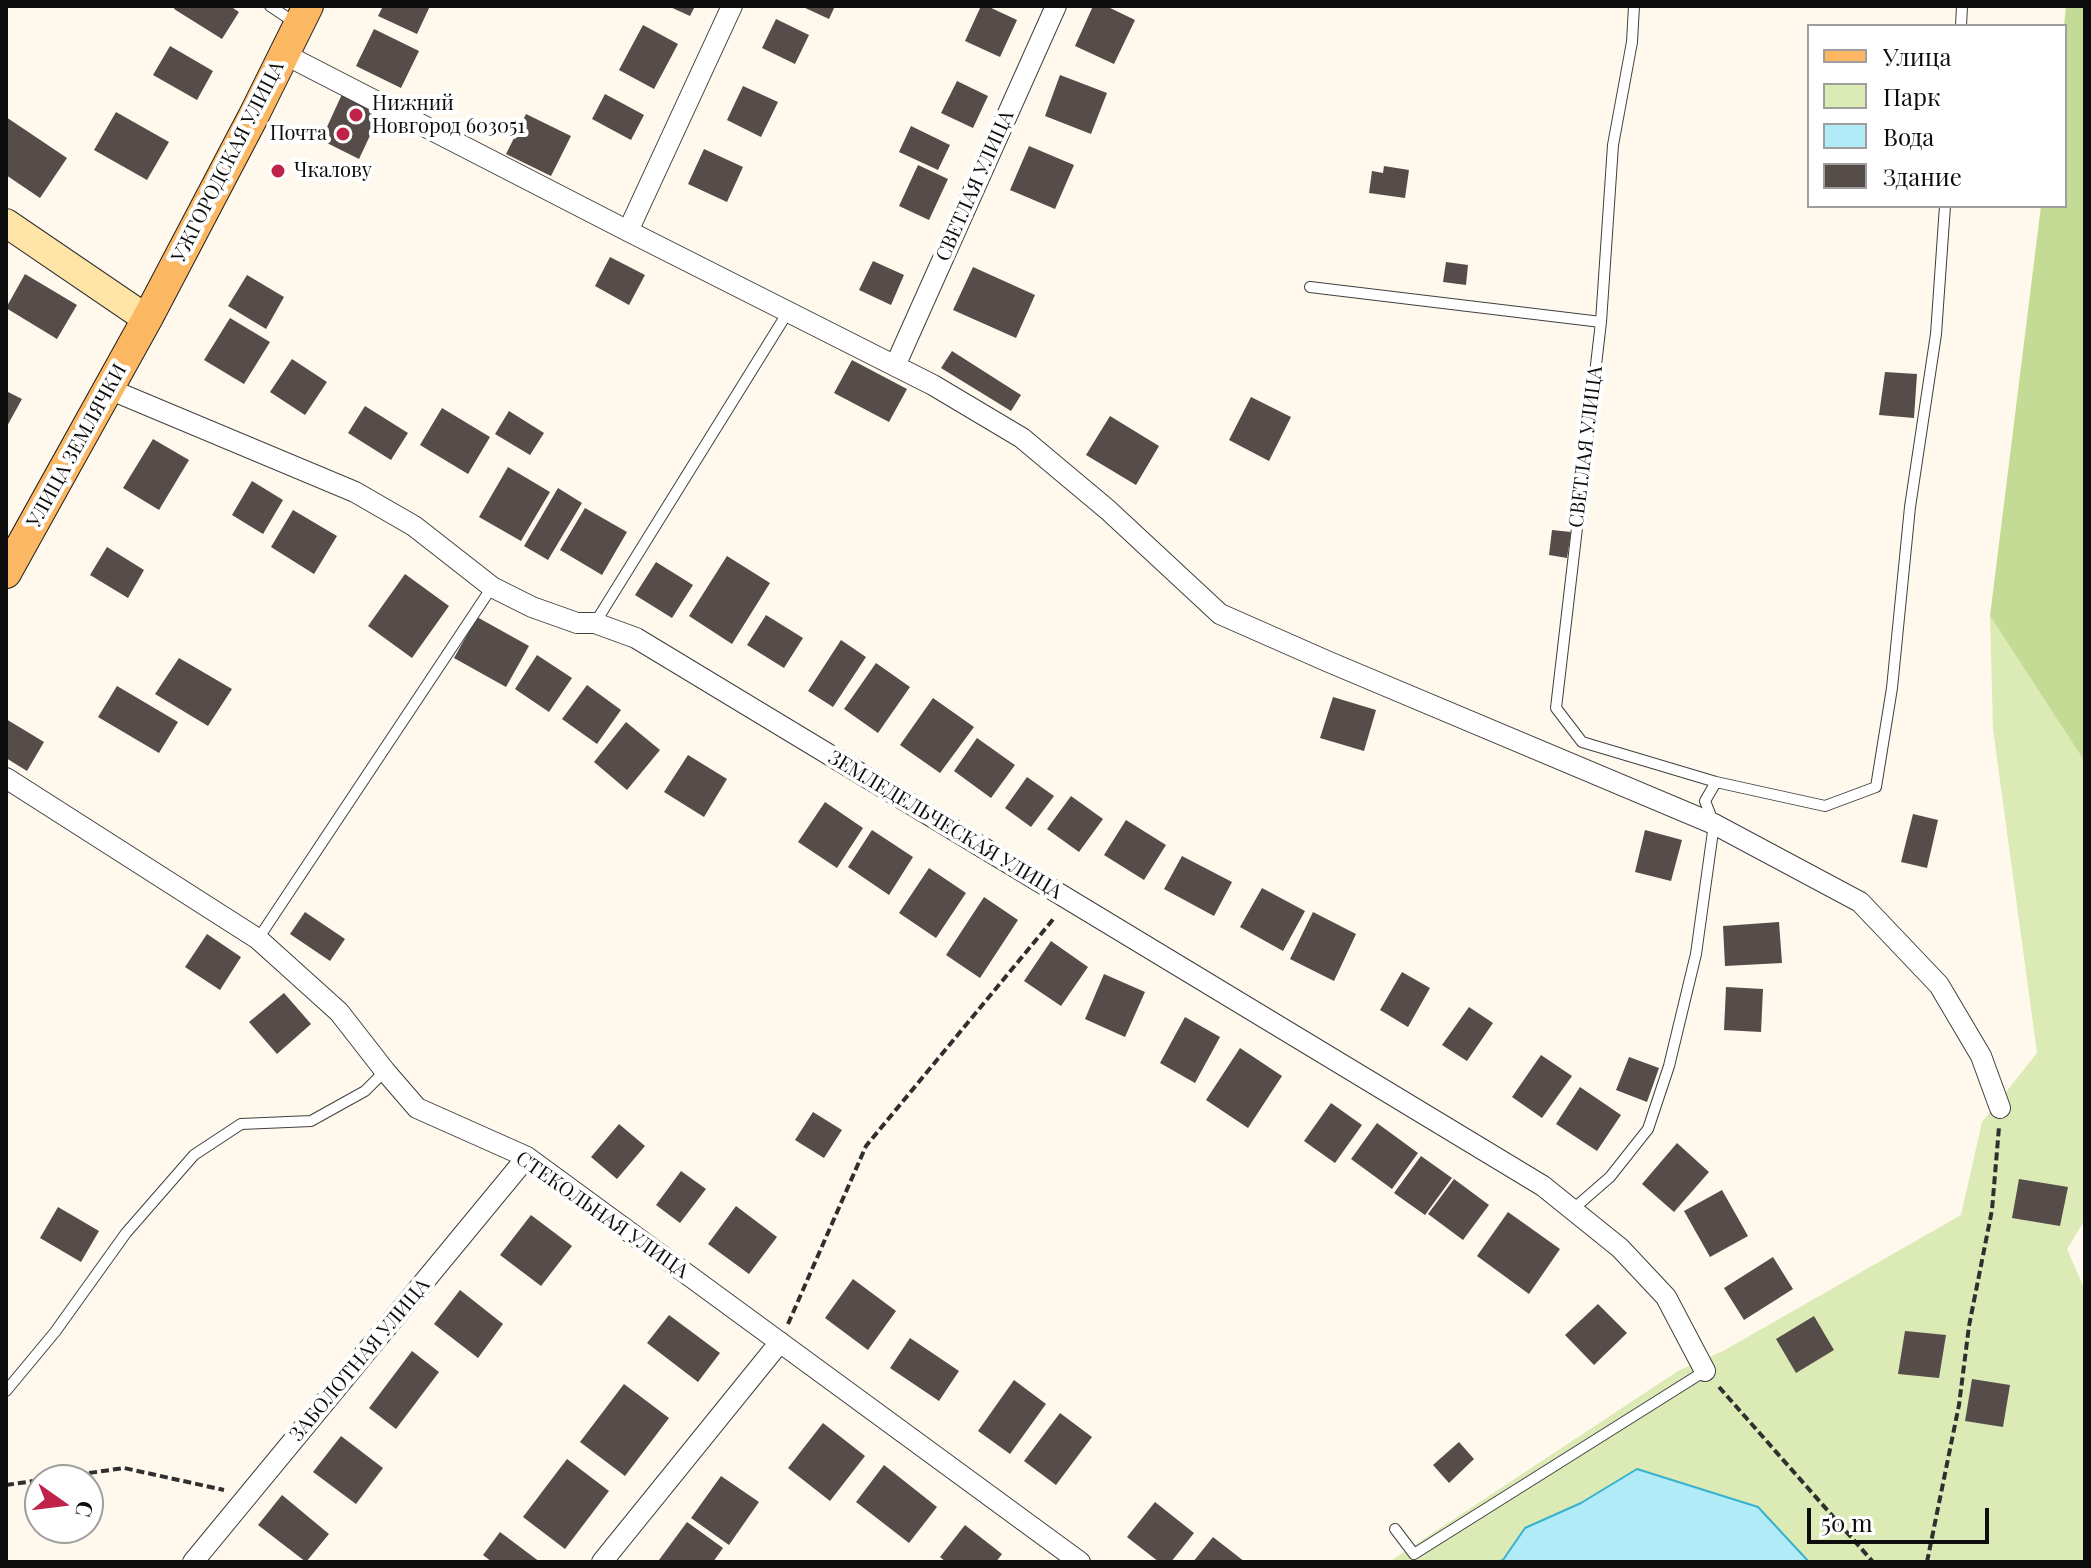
<!DOCTYPE html>
<meta charset="utf-8">
<style>
body{margin:0}
#map{position:relative;width:2091px;height:1568px;overflow:hidden;background:#fff8ed;font-family:"Playfair Display",serif}
canvas{display:block}
.frame{position:absolute;inset:0;border:8px solid #0d0d0d;pointer-events:none}
.legend{position:absolute;left:1807px;top:24px;width:260px;height:184px;box-sizing:border-box;background:#fff;border:2px solid #9e9e9e;margin:0;padding:10px 14px;list-style:none;font-size:24px;color:#0d0d0d}
.legend li{display:flex;align-items:center;gap:16px;height:40px}
.legend b{width:40px;border:2px solid #9e9e9e}
.north{position:absolute;left:24px;top:1464px;width:80px;height:80px;box-sizing:border-box;background:#fff;border:2px solid #9e9e9e;border-radius:50%;rotate:104deg;font-size:22px;font-weight:700;line-height:32px;text-align:center;color:#0d0d0d}
.north::after{content:'';display:block;margin:auto;width:28px;height:36px;background:#c0224a;clip-path:polygon(50% 0,100% 100%,50% 72%,0 100%)}
.scale{position:absolute;left:1807px;top:1508px;width:182px;height:36px;box-sizing:border-box;border:4px solid #0d0d0d;border-top:0;padding-left:10px;font-size:24px;line-height:28px;white-space:nowrap;color:#0d0d0d;-webkit-text-stroke:6px #fff;paint-order:stroke}
</style>
<div id="map">
<canvas width="2091" height="1568"></canvas>
<div class="frame"></div>
<ul class="legend">
<li><b style="height:10px;background:#fbb761"></b>Улица</li>
<li><b style="height:22px;background:#dceab6"></b>Парк</li>
<li><b style="height:22px;background:#b1ebf7"></b>Вода</li>
<li><b style="height:22px;background:#564c49"></b>Здание</li>
</ul>
<div class="north">С</div>
<div class="scale">50 m</div>
</div>
<script>
const context = document.querySelector('canvas').getContext('2d');
context.lineJoin = 'round';
function paint(path, color) {
  context.fillStyle = color;
  context.fill(path, 'evenodd');
}
function poly(rows) {
  const path = new Path2D();
  for (const r of rows) {
    path.moveTo(r[0], r[1]);
    for (let i = 2; i < r.length; i += 2) path.lineTo(r[i], r[i + 1]);
  }
  return path;
}
function trace(path, color, width, dash) {
  context.strokeStyle = color;
  context.lineWidth = width;
  context.lineCap = dash ? 'butt' : 'round';
  context.setLineDash(dash || []);
  context.stroke(path);
}
function label(font, color, halo, rows, align = 'center') {
  context.font = font + ' "Playfair Display",serif';
  context.lineWidth = 8;
  context.setLineDash([]);
  context.textBaseline = 'middle';
  context.strokeStyle = halo;
  context.fillStyle = color;
  for (const [text, x, y, turn = 0] of rows) {
    context.save();
    context.translate(x, y);
    context.rotate((+turn || 0) * Math.PI / 180);
    context.textAlign = isNaN(turn) ? turn : align;
    if (halo) context.strokeText(text, 0, 0);
    context.fillText(text, 0, 0);
    context.restore();
  }
}
paint(poly([
 [1990,616,2085,762,2085,1220,2067,1249,2085,1290,2085,1562,1809,1562,1758,1507,1581,1503,1525,1528,1503,1560,1497,1562,1389,1562,1678,1371,1723,1351,1961,1215,1982,1122,2037,1053,1993,729]
]), '#dceab6');
paint(poly([
 [2066,6,2085,6,2085,762,1990,616,2041,206,2065,206,2064,26]
]), '#c3db95');
const water = poly([
 [1637,1469,1758,1507,1809,1562,1497,1562,1503,1560,1525,1528,1581,1503,1637,1469]
]);
paint(water, '#b1ebf7');
trace(water, '#36b2d0', 2);
paint(poly([
 [176,6,230,6,239,12,222,39,174,9],
 [383,6,430,6,417,34,378,16],
 [668,6,695,6,690,16],
 [801,6,835,6,829,19],
 [981,6,987,6,1017,20,1000,57,965,41],
 [1093,6,1106,6,1135,20,1114,64,1075,46],
 [776,19,809,35,795,64,762,48],
 [643,25,678,44,654,89,619,70],
 [374,29,419,51,401,88,356,66],
 [170,46,213,71,197,100,153,75],
 [1060,75,1107,93,1091,134,1045,116],
 [957,81,988,96,973,128,941,113],
 [743,86,778,102,761,137,727,120],
 [343,92,382,110,359,159,321,140],
 [605,94,644,115,631,140,592,119],
 [116,112,169,142,147,180,94,150],
 [526,114,571,136,551,176,506,154],
 [6,117,67,158,40,198,6,175],
 [911,126,950,145,938,170,899,152],
 [1029,146,1074,165,1055,209,1010,190],
 [704,149,743,167,727,202,688,184],
 [918,165,948,179,929,220,899,206],
 [1384,166,1409,170,1405,198,1369,193,1372,171,1383,173],
 [610,257,645,275,629,305,595,286],
 [873,261,904,275,891,305,859,290],
 [1446,262,1468,265,1466,285,1443,282],
 [973,267,1035,295,1016,338,953,310],
 [25,274,77,305,57,339,6,308],
 [247,275,284,297,266,329,228,306],
 [230,318,270,342,244,384,204,360],
 [952,351,1021,395,1011,411,941,368],
 [292,359,327,382,305,415,270,392],
 [852,360,907,389,889,422,834,393],
 [1885,372,1917,374,1914,418,1879,415],
 [6,391,22,399,6,428],
 [1251,397,1291,417,1269,461,1229,440],
 [365,406,408,433,391,460,348,433],
 [442,408,490,437,468,474,420,445],
 [509,411,544,433,530,455,495,434],
 [1110,416,1159,446,1136,485,1086,455],
 [153,439,189,460,159,510,123,488],
 [508,467,550,492,521,541,479,517],
 [252,481,283,500,263,534,232,515],
 [558,488,582,503,548,560,524,546],
 [585,508,627,532,602,575,560,550],
 [293,510,337,536,314,574,271,547],
 [1552,530,1571,532,1567,558,1549,555],
 [107,547,144,570,128,598,90,575],
 [727,556,770,583,732,644,689,616],
 [656,562,693,585,672,618,635,595],
 [405,574,449,606,412,658,368,626],
 [766,615,803,638,784,668,747,645],
 [477,617,529,646,506,687,454,658],
 [841,640,866,657,833,707,808,691],
 [537,655,572,678,549,712,515,689],
 [179,658,232,689,208,726,155,694],
 [876,663,910,687,878,733,844,709],
 [587,685,621,710,597,744,562,719],
 [117,686,178,722,159,753,98,717],
 [1333,697,1376,710,1364,751,1320,738],
 [933,698,974,727,940,773,900,745],
 [6,719,44,742,27,771,6,758],
 [626,722,660,750,627,790,594,762],
 [977,738,1015,765,991,798,954,771],
 [688,755,727,779,704,817,664,792],
 [1027,777,1054,796,1031,827,1005,808],
 [1071,796,1103,819,1079,852,1047,829],
 [825,802,863,828,837,868,798,842],
 [1913,814,1938,820,1927,868,1901,862],
 [1126,820,1166,845,1144,880,1104,855],
 [872,830,913,857,889,895,848,867],
 [1645,830,1682,840,1671,881,1635,872],
 [1182,856,1232,882,1214,916,1164,889],
 [929,868,966,893,936,938,899,913],
 [1262,888,1305,911,1283,951,1240,927],
 [984,897,1018,920,980,978,946,955],
 [305,912,345,939,330,961,290,934],
 [1313,912,1356,934,1334,981,1290,959],
 [1779,922,1782,963,1725,966,1723,926],
 [207,934,241,957,220,990,185,967],
 [1051,941,1088,967,1061,1006,1024,981],
 [1402,972,1430,988,1408,1027,1380,1010],
 [1104,974,1145,992,1125,1037,1085,1019],
 [1726,987,1763,989,1761,1032,1724,1030],
 [284,993,311,1024,277,1054,249,1022],
 [1469,1007,1493,1023,1467,1061,1442,1045],
 [1185,1017,1220,1037,1195,1083,1160,1063],
 [1240,1048,1282,1076,1248,1128,1206,1100],
 [1541,1055,1572,1076,1542,1118,1512,1097],
 [1629,1057,1659,1068,1647,1102,1616,1090],
 [1580,1087,1621,1115,1597,1151,1556,1124],
 [1331,1103,1362,1125,1335,1163,1304,1141],
 [813,1112,842,1130,824,1158,795,1140],
 [1377,1123,1418,1153,1392,1189,1351,1159],
 [619,1124,645,1146,617,1179,591,1157],
 [1677,1143,1709,1172,1674,1212,1642,1184],
 [1421,1156,1452,1178,1425,1215,1394,1193],
 [681,1171,706,1189,680,1223,656,1205],
 [1454,1179,1489,1205,1463,1240,1428,1214],
 [2019,1179,2068,1187,2060,1226,2012,1218],
 [1722,1190,1748,1236,1710,1257,1684,1211],
 [736,1206,777,1237,749,1274,708,1244],
 [58,1207,99,1231,81,1262,40,1238],
 [1508,1212,1560,1249,1529,1294,1477,1256],
 [531,1215,572,1246,541,1286,500,1255],
 [1773,1257,1793,1289,1744,1320,1724,1288],
 [853,1279,896,1311,868,1350,825,1318],
 [460,1290,503,1324,478,1358,434,1324],
 [1598,1304,1627,1333,1594,1365,1565,1335],
 [669,1315,720,1353,698,1382,647,1343],
 [1814,1316,1834,1350,1796,1373,1776,1339],
 [1905,1331,1946,1335,1939,1378,1898,1374],
 [910,1338,959,1371,939,1401,890,1368],
 [412,1351,439,1372,396,1429,369,1408],
 [1972,1379,2010,1385,2003,1427,1965,1421],
 [1014,1380,1046,1404,1010,1454,978,1431],
 [624,1384,669,1418,625,1476,580,1442],
 [1060,1413,1092,1437,1056,1485,1024,1461],
 [823,1423,865,1456,830,1501,788,1468],
 [341,1436,383,1468,356,1504,313,1472],
 [1459,1442,1474,1459,1449,1483,1433,1465],
 [567,1459,609,1491,565,1549,523,1517],
 [884,1465,937,1507,909,1543,856,1502],
 [721,1476,759,1502,729,1545,691,1518],
 [282,1495,329,1534,306,1562,258,1525],
 [1155,1502,1194,1533,1171,1562,1159,1562,1127,1537],
 [687,1522,723,1548,713,1562,662,1562,659,1560],
 [965,1525,1002,1554,996,1562,946,1562,940,1557],
 [500,1532,540,1562,492,1562,483,1555],
 [1213,1537,1245,1562,1193,1562]
]), '#564c49');
const lane = poly([
 [270,6,297,24],
 [1634,6,1632,42,1613,145,1601,322,1556,708,1582,742,1716,782,1825,806,1876,787,1892,688,1910,507,1936,334,1945,206],
 [1961,26,1962,6],
 [1310,287,1601,322],
 [595,623,788,312],
 [258,939,492,587],
 [1572,1210,1610,1177,1648,1129,1669,1066,1696,954,1714,824,1705,801,1716,782],
 [6,1391,55,1332,126,1233,194,1155,241,1124,311,1121,365,1091,385,1071],
 [1395,1529,1414,1554,1705,1371]
]);
const street = poly([
 [284,54,628,231,933,385,1022,438,1108,510,1220,614,1329,662,1714,824,1860,902,1939,985,1981,1056,2000,1108],
 [628,231,732,6],
 [895,366,1056,6],
 [109,389,355,492,414,526,492,587,532,607,577,623,595,623,636,638,1543,1186,1620,1248,1666,1297,1705,1371],
 [6,778,258,939,339,1012,385,1071,417,1108,527,1157,1080,1562],
 [193,1562,527,1157],
 [602,1562,780,1342]
]);
const secondary = poly([
 [6,223,147,319]
]);
const primary = poly([
 [6,573,147,319,253,117,308,6]
]);
trace(lane, '#404040', 12);
trace(street, '#404040', 22);
trace(secondary, '#2f2f2f', 30);
trace(primary, '#1e1e1e', 32);
trace(poly([
 [788,1324,866,1146,1055,917],
 [1719,1387,1873,1562],
 [6,1485,124,1468,224,1490],
 [1927,1562,1959,1405,1969,1326,1992,1210,1999,1127]
]), '#2f2f2f', 4, [8, 4]);
trace(lane, '#fff', 10);
trace(street, '#fff', 20);
trace(secondary, '#ffe4a8', 28);
trace(primary, '#fbb761', 30);
for (const [x, y, r, color] of [
 [356,115,8,"#c0224a"],
 [343,134,8,"#c0224a"],
 [278,171,8,"#c0224a"]
]) {
  const dot = new Path2D();
  dot.arc(x, y, r, 0, 2 * Math.PI);
  context.fillStyle = color;
  context.fill(dot);
  trace(dot, '#fff', 3);
}
label('20px', '#0d0d0d', '#fff', [
 ["Нижний",372,104],
 ["Новгород 603051",372,127],
 ["Почта",327,134,"right"],
 ["Чкалову",294,171]
], 'left');
label('20px', '#0d0d0d', '#fff', [
 ["УЖГОРОДСКАЯ УЛИЦА",228,162,-63],
 ["СВЕТЛАЯ УЛИЦА",975,186,-66],
 ["УЛИЦА ЗЕМЛЯЧКИ",77,446,-61],
 ["СВЕТЛАЯ УЛИЦА",1586,447,-83],
 ["ЗЕМЛЕДЕЛЬЧЕСКАЯ УЛИЦА",945,825,31],
 ["СТЕКОЛЬНАЯ УЛИЦА",602,1215,35],
 ["ЗАБОЛОТНАЯ УЛИЦА",360,1360,-50]
]);
</script>
